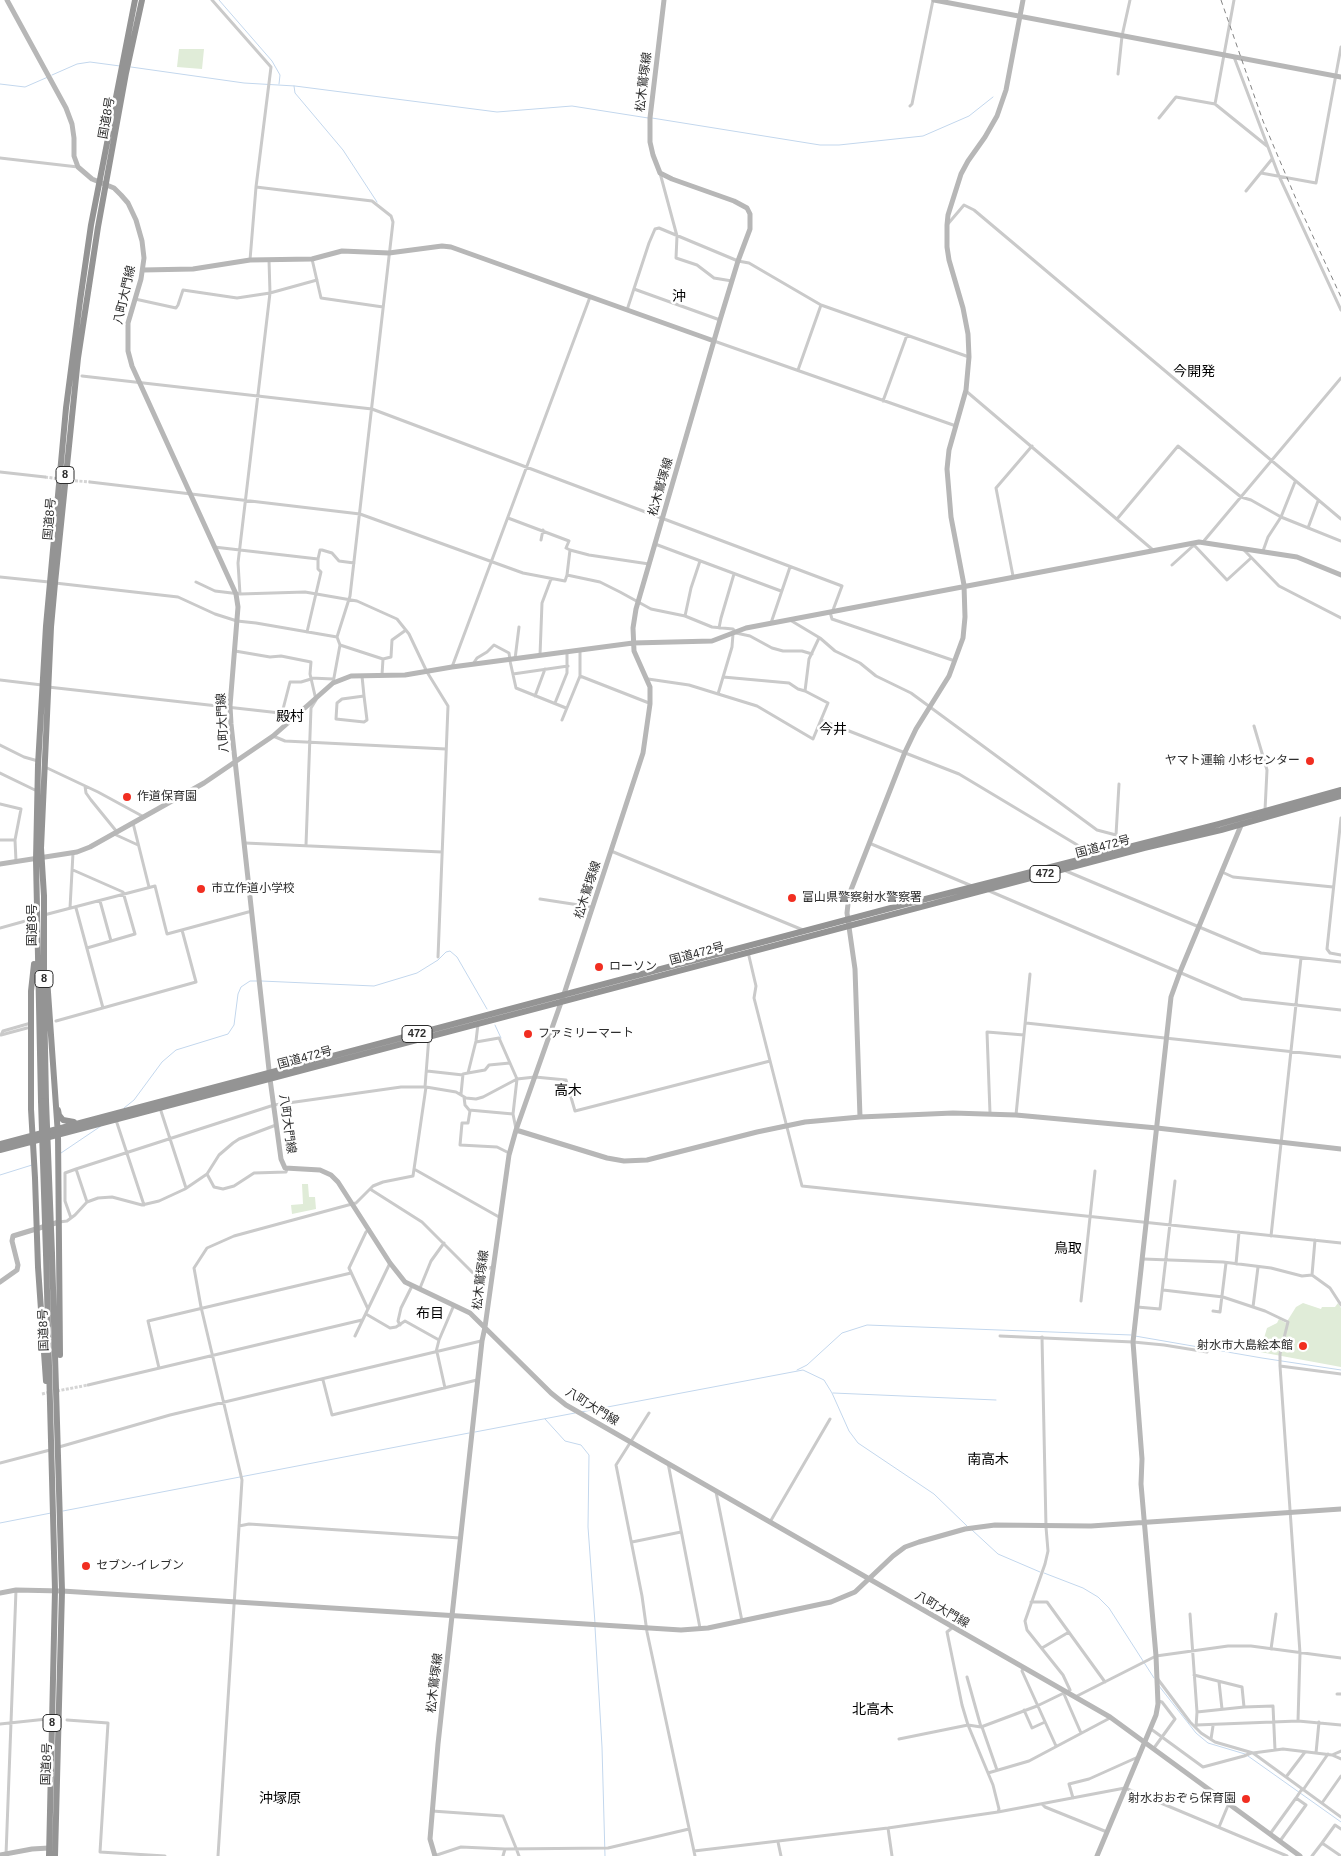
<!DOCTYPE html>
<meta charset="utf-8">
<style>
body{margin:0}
canvas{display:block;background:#fff}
</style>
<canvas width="1341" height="1856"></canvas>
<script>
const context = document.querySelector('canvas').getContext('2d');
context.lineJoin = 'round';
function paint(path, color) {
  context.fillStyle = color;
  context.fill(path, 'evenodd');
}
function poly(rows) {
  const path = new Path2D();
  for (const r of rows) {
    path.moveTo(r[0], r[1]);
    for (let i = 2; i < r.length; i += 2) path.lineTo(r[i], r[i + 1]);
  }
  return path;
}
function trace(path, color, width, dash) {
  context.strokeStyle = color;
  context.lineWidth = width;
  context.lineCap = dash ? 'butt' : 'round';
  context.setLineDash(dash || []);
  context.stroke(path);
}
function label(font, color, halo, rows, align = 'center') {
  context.font = font + ' Helvetica,"Noto Sans JP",sans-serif';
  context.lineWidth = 5;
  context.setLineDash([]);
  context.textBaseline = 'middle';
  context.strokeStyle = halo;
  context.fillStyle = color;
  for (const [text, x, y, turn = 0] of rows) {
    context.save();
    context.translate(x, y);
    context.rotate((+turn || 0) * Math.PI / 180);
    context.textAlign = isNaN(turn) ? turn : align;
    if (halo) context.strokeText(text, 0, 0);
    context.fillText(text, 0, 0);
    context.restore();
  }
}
paint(poly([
 [179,49,204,49,202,69,177,67],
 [302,1184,308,1184,309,1197,315,1197,316,1209,292,1214,291,1205,303,1204],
 [1303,1303,1321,1309,1322,1307,1335,1307,1338,1303,1341,1308,1341,1367,1260,1352,1267,1328,1277,1323,1279,1319,1286,1323,1296,1307]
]), '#e0ecd8');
trace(poly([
 [219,0,272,61,280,75,279,84],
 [131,67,244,83,295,86,497,112,572,106,648,118],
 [52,75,77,64,90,62,120,66],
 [0,84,25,87,48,77],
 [294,86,295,93,343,150,377,202],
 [652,118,820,145,839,145,923,136,969,116,993,97],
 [261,981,374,986,417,973,438,960,446,952,450,951,457,957,487,1009],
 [495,1025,501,1038],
 [124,1108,134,1100,162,1062,176,1050,228,1034,234,1025,238,994,241,987,250,981,257,981],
 [61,1153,101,1126],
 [0,1175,32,1165],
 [1135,1336,1262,1358,1341,1370],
 [797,1370,807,1365,842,1333,867,1325,1131,1335],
 [833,1393,996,1400],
 [581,1412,803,1370,824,1380,832,1393,849,1431,858,1443,934,1494,967,1526],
 [545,1419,565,1441,581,1445,589,1455,588,1527,595,1623],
 [475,1432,575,1413],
 [63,1511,469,1433],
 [0,1523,51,1513],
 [972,1530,998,1554,1040,1572],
 [1044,1573,1083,1588,1098,1597,1109,1608,1154,1678],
 [595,1627,602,1747,605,1856],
 [1159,1686,1196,1733,1208,1743,1245,1754],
 [1248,1756,1341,1822]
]), '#c3d7ed', 1);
trace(poly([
 [45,477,60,479],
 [66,480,90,482],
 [57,1391,88,1385],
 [42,1394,50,1392]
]), '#d5d5d5', 3, [3, 1.5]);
trace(poly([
 [212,0,271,67,256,187,250,260],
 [1234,57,1279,176,1341,310],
 [1118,74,1122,36,1130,0],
 [1215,104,1234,0],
 [910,106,912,104,933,0],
 [1159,118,1176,97,1215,104,1267,146],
 [0,158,78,167],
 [660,173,677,236,676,258,697,265,714,278,732,281],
 [1261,173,1316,183,1341,47],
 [256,187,372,201,391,216,393,222,350,596,337,637,340,645,333,683],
 [1246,191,1272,159],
 [947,225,964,205,974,210,1341,519],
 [312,259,321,298,383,307],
 [634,289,720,320],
 [135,299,176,308,178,305,183,290,237,298,270,293,317,280],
 [627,310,649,243,655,229,659,228,738,261,749,263,821,305,969,357],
 [714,341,956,426],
 [798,370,821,305],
 [82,376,372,409,842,586,833,610],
 [966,391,1153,550],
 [883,401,907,335],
 [0,472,45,477],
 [90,482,360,514,523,573,565,581,567,575,600,582,620,592,651,609,685,616,712,627,733,629,736,633,750,636,772,648,783,651,802,651,812,654],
 [508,518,569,541,566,548,570,550,567,575],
 [1117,519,1178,446,1241,497,1251,500,1281,517,1341,541],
 [1308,528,1318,501],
 [541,540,543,530],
 [1203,542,1341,378],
 [655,544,781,591],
 [1194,545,1227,580,1251,558],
 [214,547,318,559,320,550,322,550,332,553,339,561,354,563],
 [570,550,589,555,649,564],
 [1244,550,1279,586,1341,618],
 [1263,551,1268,537,1281,517,1295,482],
 [1172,565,1194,545],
 [1013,576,996,488,1032,446],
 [0,577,49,582],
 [196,582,215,591,240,594,238,563,270,293,269,260],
 [55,583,178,597,215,614,237,621,256,623,337,637],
 [240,594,305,592,357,601,397,619,409,634,427,672,448,706,438,957],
 [830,612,832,619,955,661],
 [685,616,691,588,700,561],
 [790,620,820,638,835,651,860,663,876,676,911,693,1097,830,1116,835,1130,846],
 [771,623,790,567],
 [719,628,721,618,734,574],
 [307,632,321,572,318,569,318,559],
 [340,645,383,659,382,675],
 [235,651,270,657,281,656,311,662,310,674,316,700,311,708,306,845],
 [540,655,542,603,551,579],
 [383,659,391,657,392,640,406,630],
 [515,659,519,627],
 [510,661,516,688,566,708],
 [473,664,477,658,487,652,494,645,509,653,510,660],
 [452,667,590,297],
 [513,674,568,666],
 [362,676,364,696,342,699,337,703,336,719,364,722,367,720,364,696],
 [580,676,649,703],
 [311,678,333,679],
 [648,679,689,685,757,706,813,739,828,703,805,691,798,689,789,683,723,677],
 [0,680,42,685],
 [48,687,298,715],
 [805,691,809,659,819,638],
 [718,694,732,647,733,634],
 [535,696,545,669],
 [555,703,567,673,567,653],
 [282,713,290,682,301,682,311,679],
 [562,720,580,676,580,651],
 [821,720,959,774,1094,855],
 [1254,726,1267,770,1265,810],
 [273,736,285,741,446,749],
 [0,745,24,757,38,761],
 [45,767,98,792,144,817],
 [0,773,37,791],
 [85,786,86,793,91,800,117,832],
 [0,804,21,809,15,840],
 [1341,818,1327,949,1330,953,1341,955],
 [133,823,149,887],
 [114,834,138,845],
 [1116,835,1119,784],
 [0,840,15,840,16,861],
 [245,843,442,852],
 [869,843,972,886],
 [611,851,803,930],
 [73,870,123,892,135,934,87,948],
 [1066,871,1261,953,1341,962],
 [1222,872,1233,877,1333,887],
 [987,890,1242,999,1341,1010],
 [540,899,592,907],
 [100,901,111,941],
 [70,908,73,853],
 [76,908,103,1008],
 [44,915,155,886,167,934,252,911],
 [0,928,29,920,36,920],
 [748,952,756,986,754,998,802,1186,1341,1243],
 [56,1021,196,982,182,930],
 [1026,1023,1341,1057],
 [1,1035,3,1031,31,1023],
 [1,1035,27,1028],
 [476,1042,499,1038,517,1079,513,1114,516,1129],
 [427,1071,463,1075],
 [468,1073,485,1070,489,1065,510,1063],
 [425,1087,429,1036],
 [461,1094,463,1074,468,1073,476,1041,478,1024],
 [464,1097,465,1105,470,1111,468,1123,462,1123,460,1145,497,1147,509,1153],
 [160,1108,186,1188],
 [469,1110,513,1114],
 [990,1113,987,1032,1024,1035],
 [1016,1115,1030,974],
 [116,1120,144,1205],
 [414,1169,499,1217],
 [207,1174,214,1187,223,1189,234,1186,254,1173,286,1172,287,1169],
 [370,1189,422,1222,473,1273,493,1267],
 [87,1202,76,1169,274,1105,401,1087,426,1087,456,1092,466,1098,476,1099,483,1097,517,1079,535,1077,566,1080,575,1111,770,1061],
 [71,1218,65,1201,65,1173,76,1169],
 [59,1222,67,1221,75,1215,87,1202,98,1198,112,1197,142,1205,159,1201,185,1189,207,1174,219,1155,233,1143,239,1139,276,1125],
 [1271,1236,1301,958],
 [1143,1259,1223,1262,1271,1268,1302,1276,1312,1275,1330,1288,1341,1305],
 [1236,1264,1239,1232],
 [1312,1275,1315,1240],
 [420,1288,431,1261,444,1243],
 [1163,1290,1223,1297,1265,1311,1288,1322,1280,1354,1280,1366,1300,1653,1298,1721],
 [1081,1301,1095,1171],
 [1137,1307,1160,1309,1175,1181],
 [1253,1307,1258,1267],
 [368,1309,349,1268,366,1232,369,1229],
 [1213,1311,1220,1312,1226,1263],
 [366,1314,390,1328,396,1327,405,1321,439,1340,454,1305],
 [400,1325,398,1321,401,1308,412,1286],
 [355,1336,390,1263],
 [1000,1336,1133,1342,1164,1345,1207,1352],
 [436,1352,439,1340],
 [437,1352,445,1388],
 [1280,1366,1341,1374],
 [159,1368,148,1321,351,1273],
 [323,1380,332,1415,477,1380],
 [88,1385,362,1320],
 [649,1413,616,1465,642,1596,647,1632,695,1856],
 [59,1447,170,1415,481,1341],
 [0,1463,50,1450],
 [668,1463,700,1628],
 [716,1492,742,1621],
 [770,1522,830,1419],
 [239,1526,249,1524,460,1538],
 [632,1542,681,1532],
 [1031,1602,1047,1602,1105,1682],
 [1190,1614,1197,1712,1196,1727],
 [952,1628,947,1632,962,1705,968,1725,993,1785,999,1809,998,1812],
 [1042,1648,1069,1632],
 [1271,1649,1276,1614],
 [1023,1668,1022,1671,1056,1746],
 [1194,1675,1242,1687,1244,1707],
 [967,1677,981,1727],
 [1157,1678,1190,1722,1201,1733,1215,1742,1253,1753],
 [1219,1682,1222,1709],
 [1064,1694,1081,1733],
 [1337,1694,1341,1694],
 [1075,1697,1156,1656,1228,1646,1251,1646,1341,1658],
 [1024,1710,1032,1728,1045,1722],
 [1197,1712,1244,1707,1273,1706,1275,1750],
 [67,1720,108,1723,100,1852,165,1856],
 [0,1724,47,1719],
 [1196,1725,1298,1721,1341,1725],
 [982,1727,997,1770],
 [1151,1729,1203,1767,1244,1756,1251,1753],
 [899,1739,968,1725,981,1727,1037,1706,1070,1690,1063,1675,1027,1630,1025,1621,1045,1564,1048,1551,1046,1527,1042,1337],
 [1211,1739,1213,1726],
 [1154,1748,1175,1719,1162,1702,1158,1701],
 [1341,1751,1332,1755,1341,1759],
 [1316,1753,1319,1722],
 [1332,1755,1283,1749,1253,1753,1341,1817],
 [988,1773,1029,1761,1110,1718],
 [1286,1777,1305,1752],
 [1303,1790,1328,1754],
 [1073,1798,1069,1784,1089,1779,1138,1757],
 [1296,1798,1302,1789],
 [1322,1803,1341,1776],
 [1042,1804,1045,1807,1107,1832],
 [432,1811,503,1816,516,1848],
 [1219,1827,1229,1803],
 [888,1828,892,1856],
 [1270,1834,1296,1798,1306,1805,1280,1841],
 [778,1842,781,1856],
 [516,1848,519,1856],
 [694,1851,888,1828,998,1812,1125,1788,1287,1856],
 [6,1855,16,1590],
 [218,1856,242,1480,201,1307,194,1268,207,1248,234,1236,352,1204,356,1203,373,1186,383,1182,413,1176,426,1087],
 [434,1856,461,1847,505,1849,608,1848,689,1829],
 [503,1856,505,1849],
 [1312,1856,1322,1843],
 [1341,1856,1322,1843,1335,1825,1341,1829]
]), '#cacaca', 3);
trace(poly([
 [7,0,66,108,72,124,74,138,74,156,78,167,92,179,114,188,121,195,128,203,136,220,142,241,144,258,141,279,128,323,128,351,132,366,236,594,238,607,230,706,231,724,270,1079,281,1159,285,1168,320,1170,331,1175,338,1182,390,1263,405,1282,470,1313,551,1393,566,1405,1110,1717,1300,1856],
 [934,0,1341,77],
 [143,270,193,269,250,260,312,259,342,251,389,253,442,246,451,247,714,341],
 [0,864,77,852,90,847,204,783,273,736,333,683,351,676,405,675,452,667,633,643,712,641,746,628,1199,542,1297,557,1341,575],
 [860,1117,855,969,847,913,849,895,905,752,916,729,949,676,963,638,965,617,964,585,951,517,947,469,949,450,966,390,969,357,968,334,963,308,949,260,947,247,947,225,948,215,961,174,968,161,985,137,997,116,1006,90,1023,0],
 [516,1130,607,1158,624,1161,647,1160,757,1132,805,1122,860,1117,953,1113,1016,1115,1157,1128,1341,1149],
 [0,1282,17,1270,18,1265,12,1241,13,1236,59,1222],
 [0,1593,16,1590,62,1591,681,1630,708,1628,831,1602,855,1592,893,1556,905,1547,919,1542,965,1529,995,1525,1091,1526,1341,1509],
 [0,1855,32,1849,49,1848],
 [435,1856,430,1839,438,1744,482,1341,485,1327,509,1155,516,1130,564,994,643,753,650,704,650,687,634,651,633,628,636,609,720,320,738,261,750,229,750,214,747,208,734,201,672,179,660,173,653,155,650,142,650,118,664,0],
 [1097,1856,1156,1715,1158,1704,1156,1656,1141,1484,1142,1459,1133,1342,1171,997,1180,972,1242,823]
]), '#b7b7b7', 5);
trace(poly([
 [34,964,31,991,31,1109,35,1178,38,1267,46,1381],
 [47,978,58,1135,60,1355],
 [41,1101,36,860,38,765,46,626,66,408,80,301,91,225,135,0],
 [46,1101,44,997,44,896,41,848,51,627,55,583,78,358,98,227,126,73,142,0],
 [58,1110,59,1115,63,1120,74,1122],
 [0,1144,906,904,1219,824,1341,790],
 [0,1150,1144,848,1221,830,1341,796],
 [46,1254,55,1590,49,1856],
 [52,1254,62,1591,55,1856]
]), '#949494', 6);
trace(poly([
 [1221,0,1263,121,1299,206,1341,297]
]), '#828282', 1, [5, 4]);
trace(poly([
 [41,1101,46,1254],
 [46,1101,52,1254]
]), '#949494', 6);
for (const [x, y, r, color] of [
 [1310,761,5,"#f12e21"],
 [127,797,5,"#f12e21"],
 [201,889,5,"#f12e21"],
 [792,898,5,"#f12e21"],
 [599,967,5,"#f12e21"],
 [528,1034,5,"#f12e21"],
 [1303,1346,5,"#f12e21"],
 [86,1566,5,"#f12e21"],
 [1246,1799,5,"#f12e21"]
]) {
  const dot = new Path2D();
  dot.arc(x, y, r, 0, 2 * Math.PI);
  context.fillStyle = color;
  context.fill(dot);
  trace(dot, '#fff', 2);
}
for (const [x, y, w] of [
 [65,475,18],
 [1045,874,30],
 [44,979,18],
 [417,1034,30],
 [52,1723,18]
]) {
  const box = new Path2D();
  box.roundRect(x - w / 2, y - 8.5, w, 17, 4);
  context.fillStyle = '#fff';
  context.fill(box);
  trace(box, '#2d2d2d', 1);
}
label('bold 11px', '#2d2d2d', null, [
 ["8",65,475],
 ["472",1045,874],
 ["8",44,979],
 ["472",417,1034],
 ["8",52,1723]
]);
label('12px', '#2d2d2d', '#fff', [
 ["松木鷲塚線",644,82,-83],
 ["国道8号",107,118,-80],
 ["八町大門線",125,295,-77],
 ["松木鷲塚線",661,487,-74],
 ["国道8号",50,519,-85],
 ["八町大門線",223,723,-93],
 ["国道472号",1103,847,-15],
 ["松木鷲塚線",588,890,-72],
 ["国道8号",33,925,-90],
 ["国道472号",697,954,-15],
 ["国道472号",305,1058,-15],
 ["八町大門線",287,1124,82],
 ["松木鷲塚線",481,1280,-83],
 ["国道8号",44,1330,-92],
 ["八町大門線",592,1407,32],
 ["八町大門線",942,1610,30],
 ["松木鷲塚線",435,1683,-83],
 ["国道8号",47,1764,-88]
]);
label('12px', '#2d2d2d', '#fff', [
 ["ヤマト運輸 小杉センター",1300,761,"right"],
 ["作道保育園",137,797],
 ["市立作道小学校",211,889],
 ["富山県警察射水警察署",802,898],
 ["ローソン",609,967],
 ["ファミリーマート",538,1034],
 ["射水市大島絵本館",1293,1346,"right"],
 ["セブン-イレブン",96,1566],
 ["射水おおぞら保育園",1236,1799,"right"]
], 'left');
label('14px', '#000', '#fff', [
 ["沖",679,297],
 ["今開発",1194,372],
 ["殿村",290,717],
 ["今井",833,730],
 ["高木",568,1091],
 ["鳥取",1068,1249],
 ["布目",430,1314],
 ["南高木",988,1460],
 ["北高木",873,1710],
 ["沖塚原",280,1799]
]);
</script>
